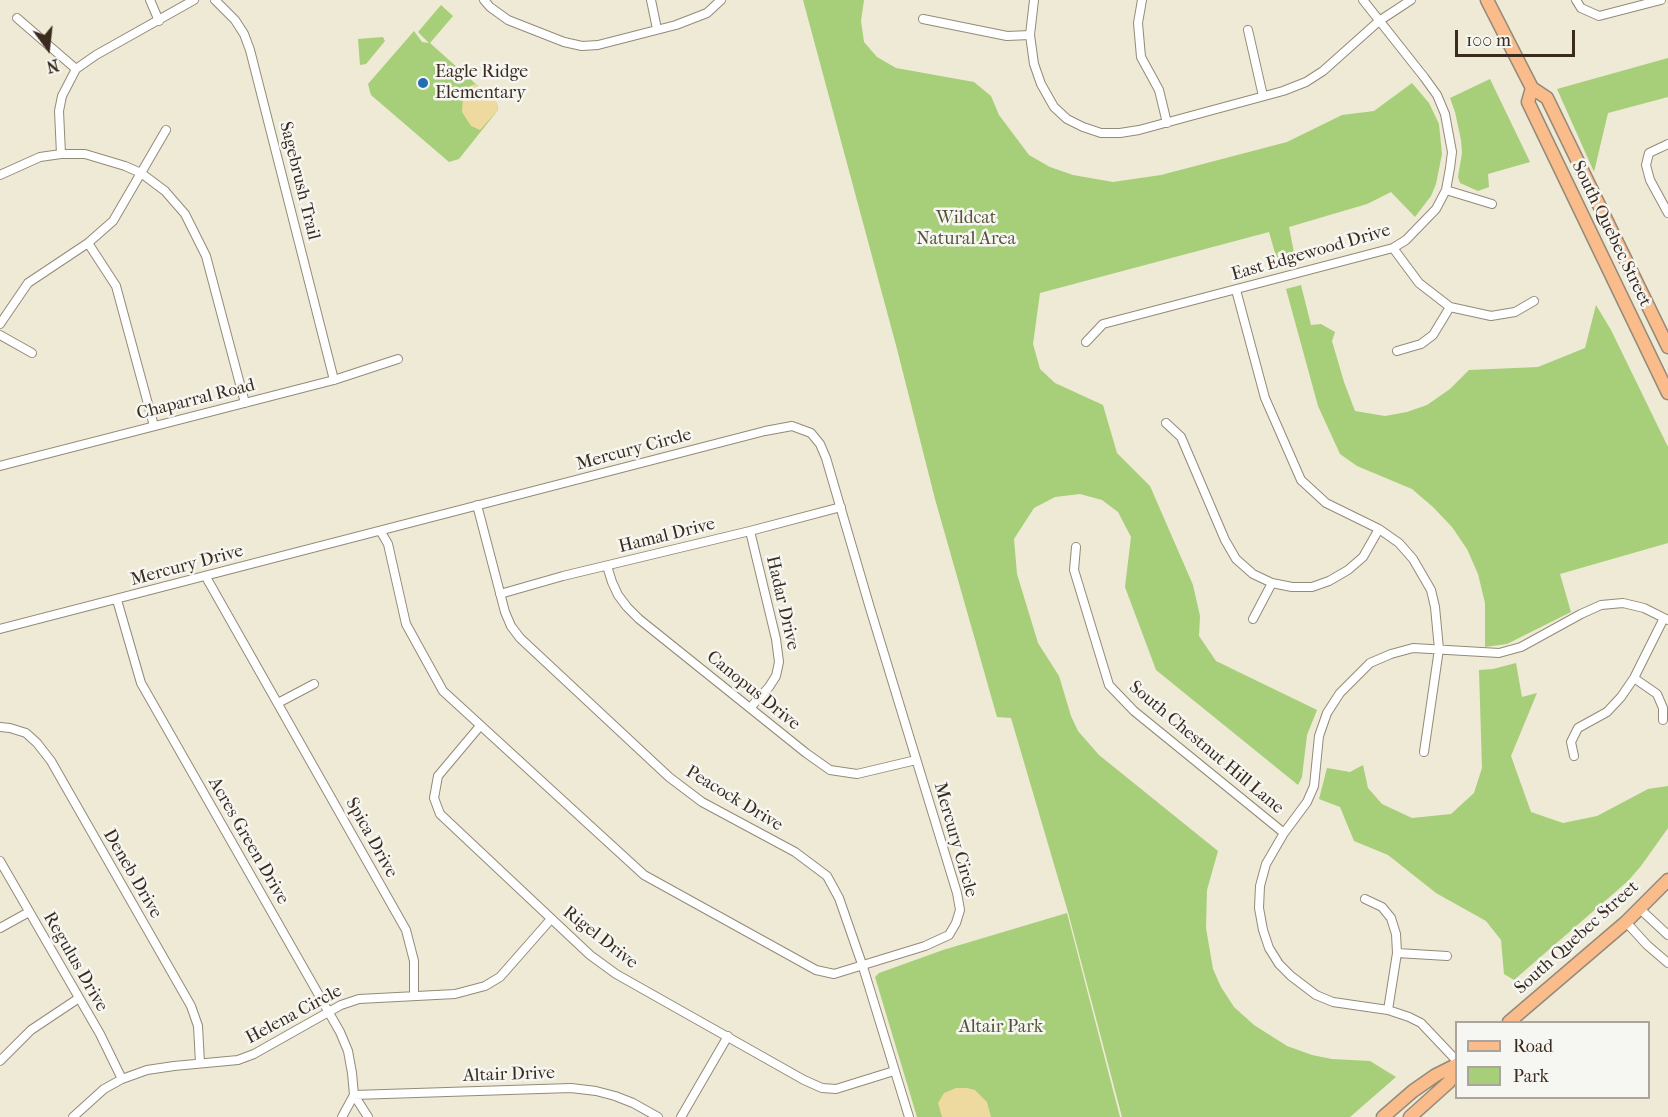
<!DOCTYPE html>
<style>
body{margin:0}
#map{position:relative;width:1668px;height:1117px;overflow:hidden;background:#eeead5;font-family:"IM FELL French Canon",serif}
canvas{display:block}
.legend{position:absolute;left:1455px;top:1021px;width:195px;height:78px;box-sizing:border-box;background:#f6f6f2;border:2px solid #aba49d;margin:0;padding:8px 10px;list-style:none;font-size:18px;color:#3b2a1e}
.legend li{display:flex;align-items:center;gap:12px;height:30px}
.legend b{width:30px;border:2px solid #aba49d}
.north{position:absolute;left:18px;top:18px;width:60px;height:60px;-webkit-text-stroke:4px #f6f6f2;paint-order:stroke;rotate:165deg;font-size:16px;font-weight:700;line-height:24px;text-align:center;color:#3b2a1e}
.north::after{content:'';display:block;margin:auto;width:21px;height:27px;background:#3b2a1e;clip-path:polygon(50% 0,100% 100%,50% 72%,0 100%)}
.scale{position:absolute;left:1455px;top:30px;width:120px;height:27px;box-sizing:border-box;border:3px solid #3b2a1e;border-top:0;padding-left:8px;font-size:18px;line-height:21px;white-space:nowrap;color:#3b2a1e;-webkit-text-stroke:4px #f6f6f2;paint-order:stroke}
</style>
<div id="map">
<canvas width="1668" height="1117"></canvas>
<ul class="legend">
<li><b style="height:8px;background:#fabc8b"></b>Road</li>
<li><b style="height:16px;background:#a7ce79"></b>Park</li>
</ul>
<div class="north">N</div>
<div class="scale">100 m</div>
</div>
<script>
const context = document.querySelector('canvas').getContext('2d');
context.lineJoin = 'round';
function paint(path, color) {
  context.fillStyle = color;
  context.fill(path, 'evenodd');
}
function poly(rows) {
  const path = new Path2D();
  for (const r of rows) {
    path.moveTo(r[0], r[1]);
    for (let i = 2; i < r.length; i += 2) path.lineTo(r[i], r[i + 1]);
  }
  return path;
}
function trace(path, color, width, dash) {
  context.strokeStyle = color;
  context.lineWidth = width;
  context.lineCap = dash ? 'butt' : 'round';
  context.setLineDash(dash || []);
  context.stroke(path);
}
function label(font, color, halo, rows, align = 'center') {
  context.font = font + ' "IM FELL French Canon",serif';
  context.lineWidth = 5;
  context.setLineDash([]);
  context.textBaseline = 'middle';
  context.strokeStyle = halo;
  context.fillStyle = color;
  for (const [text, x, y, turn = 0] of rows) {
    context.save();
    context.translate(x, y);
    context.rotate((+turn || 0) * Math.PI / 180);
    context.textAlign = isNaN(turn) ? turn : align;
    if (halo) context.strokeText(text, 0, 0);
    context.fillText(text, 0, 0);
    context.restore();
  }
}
paint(poly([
 [803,0,864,0,861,21,864,42,877,57,896,68,974,82,991,96,999,115,1029,155,1050,167,1073,175,1113,182,1161,175,1287,142,1342,115,1374,111,1412,83,1429,103,1439,124,1442,154,1436,184,1431,196,1415,217,1391,192,1367,204,1289,227,1296,263,1279,267,1269,232,1040,293,1033,344,1040,369,1055,383,1103,405,1117,453,1150,486,1193,585,1200,616,1199,636,1216,661,1317,710,1307,735,1302,777,1298,785,1156,670,1125,587,1131,537,1118,512,1102,500,1080,494,1055,497,1034,508,1014,539,1017,574,1038,643,1059,676,1071,716,1078,731,1099,755,1218,851,1207,890,1206,928,1213,969,1221,987,1234,1007,1254,1025,1287,1046,1312,1055,1332,1059,1370,1061,1396,1077,1350,1117,1122,1117,1068,912,1011,718,997,717,935,499,897,349],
 [441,5,453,16,430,43,497,103,498,110,459,159,449,162,371,95,368,84,414,31,422,42,429,43,418,32],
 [383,37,385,41,366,64,360,65,358,39],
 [1668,58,1668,97,1608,113,1594,172,1557,89],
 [1490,79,1530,162,1488,174,1489,187,1478,191,1460,183,1458,177,1462,153,1461,140,1455,112,1450,98],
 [1301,285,1311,325,1321,324,1335,332,1332,341,1344,382,1355,411,1385,416,1407,412,1427,405,1450,389,1469,370,1538,367,1585,348,1596,305,1611,330,1668,447,1668,543,1560,574,1571,612,1507,644,1485,647,1485,603,1478,574,1467,549,1452,527,1433,507,1412,489,1357,466,1340,454,1318,406,1286,289],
 [1516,663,1522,697,1537,693,1511,756,1531,812,1563,823,1597,816,1648,789,1668,786,1668,828,1641,866,1628,881,1514,980,1504,974,1501,940,1486,921,1436,893,1388,855,1354,841,1340,807,1319,799,1327,768,1350,772,1363,765,1368,788,1382,804,1412,818,1451,814,1474,793,1482,768,1479,670,1493,669],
 [1067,913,1120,1117,917,1117,875,977,879,973,943,950]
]), '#a7ce79');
paint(poly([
 [475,84,497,103,498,110,480,130,471,126,462,112,463,95,470,86],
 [956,1088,967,1088,975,1090,987,1102,991,1117,942,1117,938,1103,944,1093]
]), '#eeda9e');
const minor = poly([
 [150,0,159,21],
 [215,0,235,20,244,34,250,50,334,380],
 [484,0,490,7,508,20,564,42,582,46,598,45,676,25,707,13,721,0],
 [651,0,657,29],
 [1034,0,1030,35,1034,64,1041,84,1054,107,1067,119,1083,127,1101,133,1120,133,1139,130,1283,91,1306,82,1323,71,1379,21,1411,0],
 [1142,0,1138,23,1141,57,1159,90,1167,123],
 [1576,0,1581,8,1599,16,1661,0],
 [17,18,76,69],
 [923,19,1007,36,1030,35],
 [1248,30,1263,96],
 [1668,144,1649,153,1646,165,1650,180,1668,213],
 [61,154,59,111,62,96,76,69,96,55,194,0],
 [0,175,40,157,61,154,85,154,125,166,141,173,165,191,185,214,206,256,245,403],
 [1446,190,1492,204],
 [88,243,116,286,154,426],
 [1393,248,1419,283,1450,307,1491,316,1515,312,1534,301],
 [1236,290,1265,398,1301,480,1326,503,1379,529,1399,543,1413,559,1431,590,1435,607,1439,649,1424,752],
 [0,324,28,283,88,243,113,221,166,130],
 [0,335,32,353],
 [1086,342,1103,324,1393,248,1406,240,1436,209,1446,190,1450,168,1452,152,1445,114,1437,95,1424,77,1363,0],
 [1397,351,1421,344,1433,335,1450,307],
 [1166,423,1181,437,1225,540,1236,559,1253,574,1272,583,1292,587,1312,587,1329,581,1348,570,1363,557,1379,529],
 [0,466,334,380,398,359],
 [477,505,505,612,511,626,520,638,669,777,702,802,795,852,827,876,839,898,863,967,909,1117],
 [750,531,776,639,779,662,776,676,769,687,750,708],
 [1076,547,1074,570,1109,685,1134,711,1284,833],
 [607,566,612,582,618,595,627,607,639,619,806,753,830,770,857,774,916,760],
 [206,577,406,930,414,961,414,996],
 [500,594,563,576,750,531,841,507],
 [117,600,141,683,340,1032,348,1051,352,1073,354,1095,368,1117],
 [1253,619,1272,583],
 [0,629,765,431,792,426,811,433,820,444,826,458,870,608,957,893,960,910,956,923,949,935,925,946,834,974,816,970,644,875,443,691,406,624,388,544,381,532],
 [1634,678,1657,694,1663,708,1663,720],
 [278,703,314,684],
 [480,726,438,776,434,798,440,814,590,955,616,974,804,1080,822,1088,836,1089,894,1071],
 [0,727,10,728,26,733,37,743,51,761,191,1006,198,1026,200,1063],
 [1574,756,1571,742,1578,728,1607,712,1621,697,1634,678,1664,618],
 [0,861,100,1034,122,1079],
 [1365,899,1382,907,1391,918,1396,934,1397,953,1388,1010],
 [1640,909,1668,935],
 [1626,922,1647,945,1668,963],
 [0,928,29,912],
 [1397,953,1447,956],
 [1456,1060,1421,1023,1409,1017,1388,1010,1333,1002,1316,995,1291,976,1279,964,1269,948,1263,930,1259,908,1260,886,1266,864,1284,833,1307,802,1314,786,1319,736,1327,713,1340,693,1370,663,1391,654,1413,648,1499,653,1521,647,1581,614,1601,605,1623,603,1644,608,1668,620],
 [0,1061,31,1030,79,998],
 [354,1095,571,1088,596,1091,615,1096,633,1103,658,1117],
 [73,1117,104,1089,122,1079,147,1070,174,1066,238,1060,254,1054,341,1005,359,999,455,994,485,986,500,977,551,919],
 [342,1117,354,1095],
 [681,1117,728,1036]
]);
const primary = poly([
 [1487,0,1532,88,1547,98,1668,347],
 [1532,88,1528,102,1668,393],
 [1509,1022,1626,922,1668,880],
 [1383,1117,1413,1091,1436,1075,1456,1065],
 [1410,1117,1449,1082,1456,1070]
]);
trace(minor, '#948a7a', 10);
trace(primary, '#948a7a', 15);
trace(minor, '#fff', 8);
trace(primary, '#fabc8b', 12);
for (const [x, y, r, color] of [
 [423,83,6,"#1f6fb2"]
]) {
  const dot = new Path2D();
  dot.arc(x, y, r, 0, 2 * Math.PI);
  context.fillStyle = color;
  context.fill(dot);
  trace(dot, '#f6f6f2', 2);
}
label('18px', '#3b2a1e', '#f6f6f2', [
 ["Eagle Ridge",435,73],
 ["Elementary",435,94]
], 'left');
label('18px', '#3b2a1e', '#f6f6f2', [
 ["Sagebrush Trail",299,181,76],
 ["South Quebec Street",1611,234,64],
 ["East Edgewood Drive",1311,253,-16],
 ["Chaparral Road",196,400,-14],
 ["Mercury Circle",634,450,-15],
 ["Hamal Drive",667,536,-14],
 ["Mercury Drive",187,566,-15],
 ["Hadar Drive",782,603,77],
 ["Canopus Drive",753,691,39],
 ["South Chestnut Hill Lane",1206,748,40],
 ["Peacock Drive",734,799,31],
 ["Spica Drive",371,838,61],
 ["Mercury Circle",955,840,74],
 ["Acres Green Drive",248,841,60],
 ["Deneb Drive",132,874,60],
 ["Rigel Drive",600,938,38],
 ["South Quebec Street",1577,938,-42],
 ["Regulus Drive",75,962,60],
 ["Helena Circle",294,1015,-28],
 ["Altair Drive",509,1075,-2]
]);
label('18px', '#565335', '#f6f6f2', [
 ["Wildcat",966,219],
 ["Natural Area",966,240],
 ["Altair Park",1001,1028]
]);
</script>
